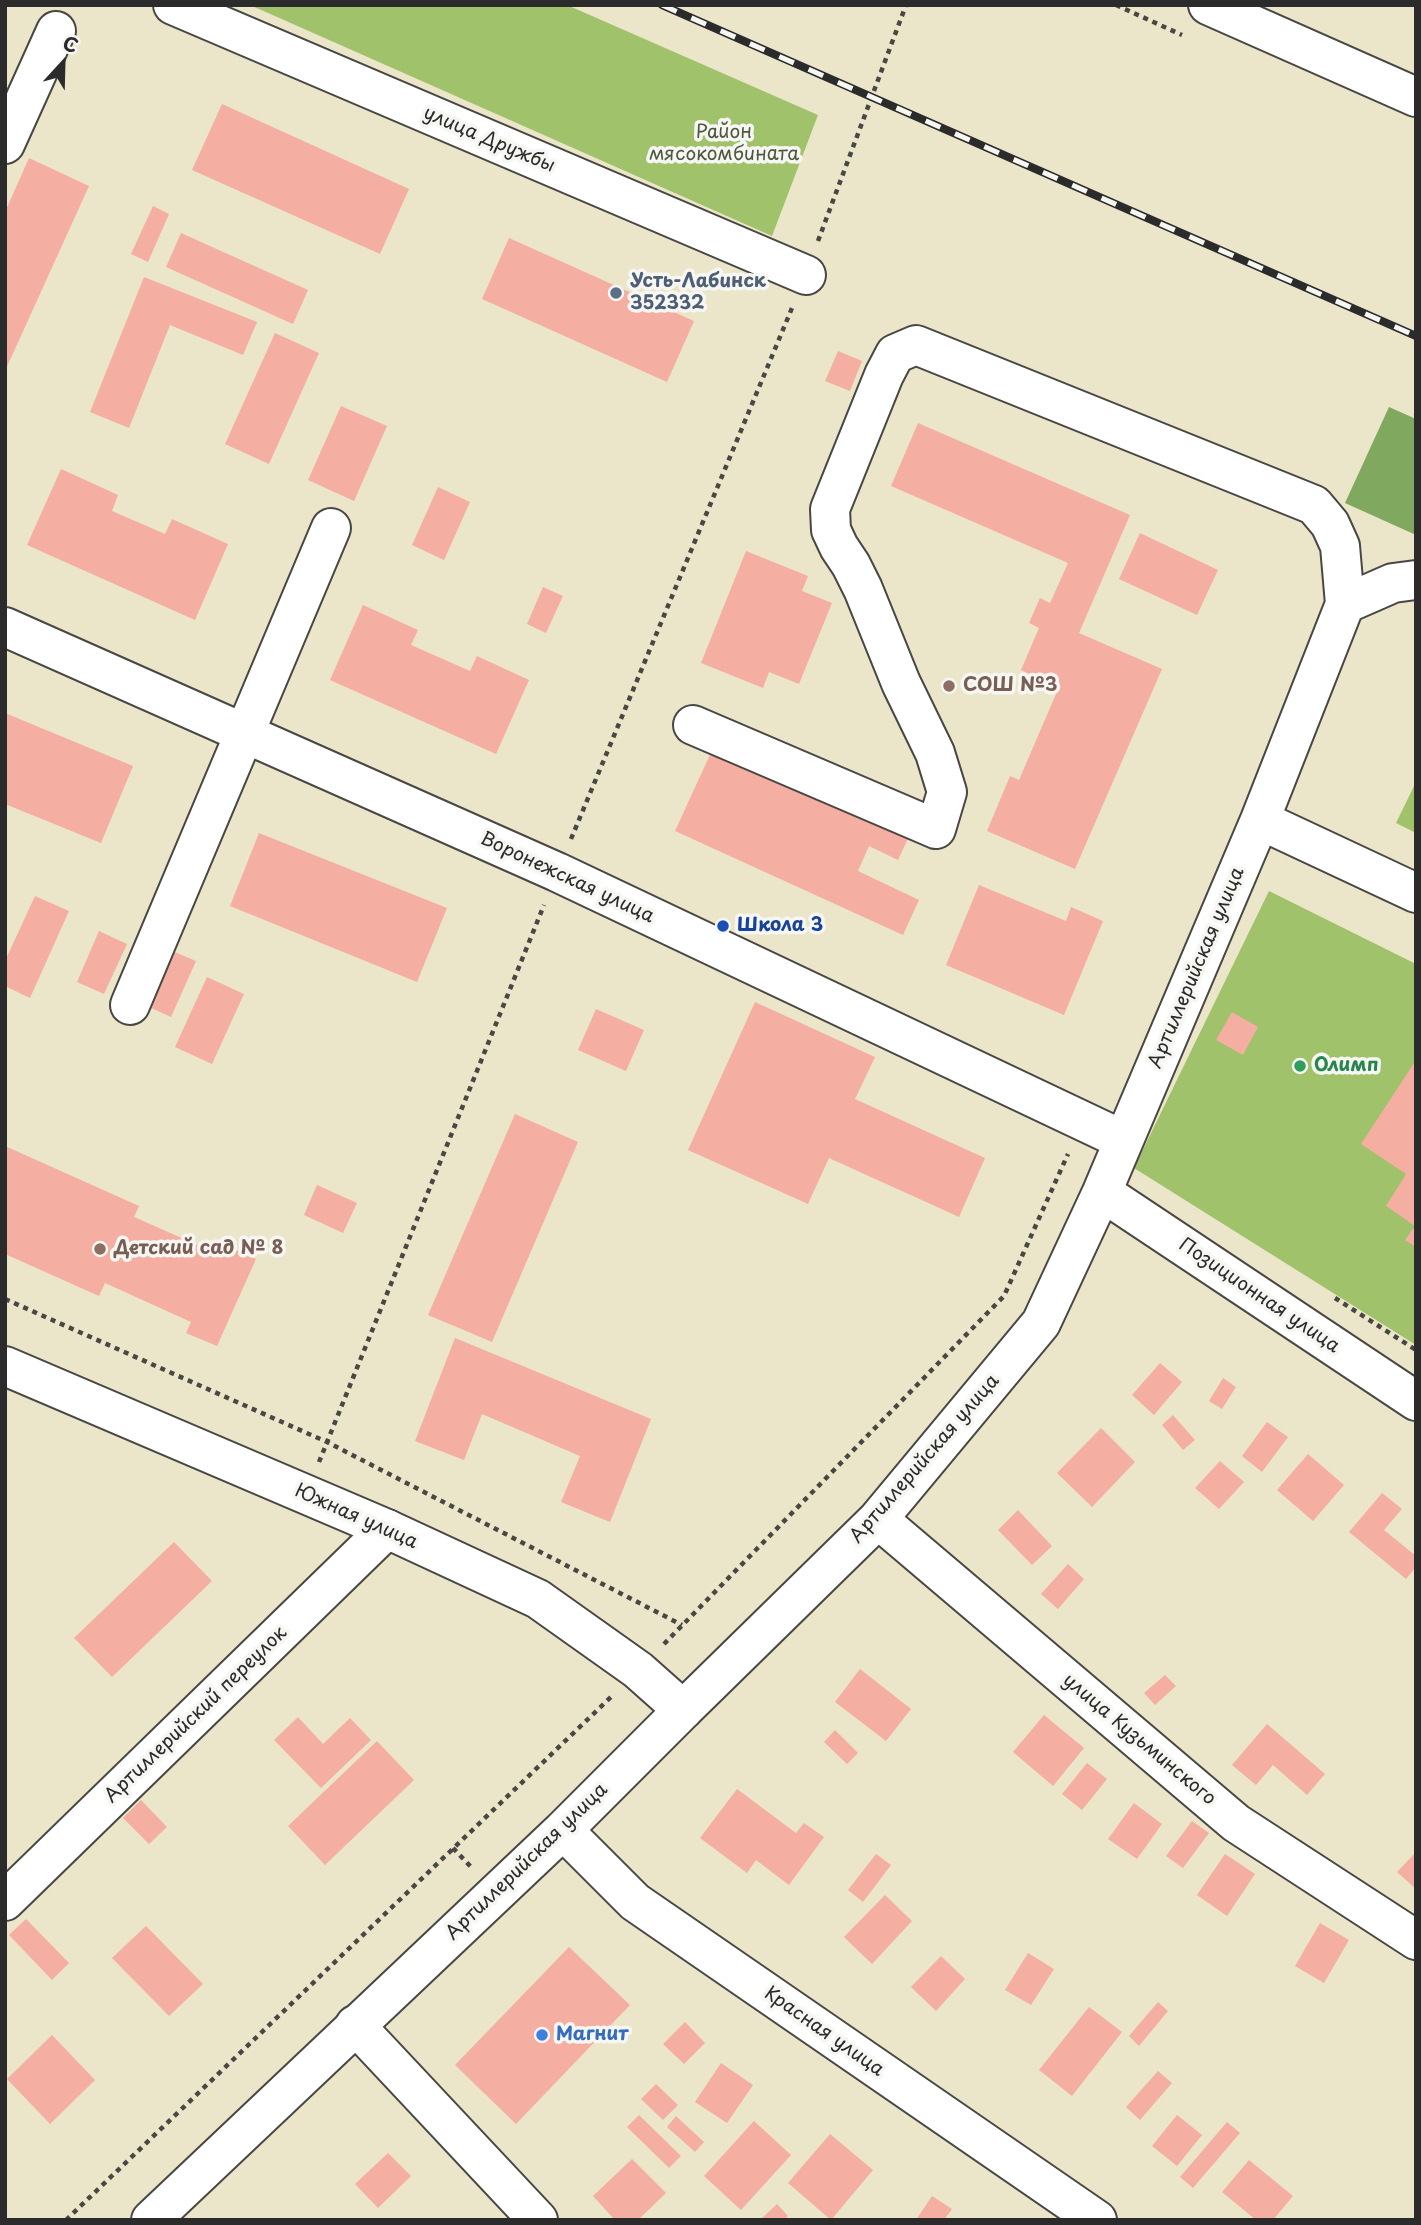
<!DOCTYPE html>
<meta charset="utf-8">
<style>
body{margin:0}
#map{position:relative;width:1421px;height:2225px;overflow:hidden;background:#ebe5c9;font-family:"Playpen Sans",sans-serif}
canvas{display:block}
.frame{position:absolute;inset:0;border:7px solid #2b2b2b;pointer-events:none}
.north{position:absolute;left:28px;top:28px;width:70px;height:70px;-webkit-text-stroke:5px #f6f6f2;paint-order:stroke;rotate:22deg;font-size:19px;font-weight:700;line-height:28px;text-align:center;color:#2b2b2b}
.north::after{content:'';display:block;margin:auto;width:24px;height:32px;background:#2b2b2b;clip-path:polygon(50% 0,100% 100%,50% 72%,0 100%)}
</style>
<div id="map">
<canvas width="1421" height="2225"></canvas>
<div class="frame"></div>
<div class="north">С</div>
</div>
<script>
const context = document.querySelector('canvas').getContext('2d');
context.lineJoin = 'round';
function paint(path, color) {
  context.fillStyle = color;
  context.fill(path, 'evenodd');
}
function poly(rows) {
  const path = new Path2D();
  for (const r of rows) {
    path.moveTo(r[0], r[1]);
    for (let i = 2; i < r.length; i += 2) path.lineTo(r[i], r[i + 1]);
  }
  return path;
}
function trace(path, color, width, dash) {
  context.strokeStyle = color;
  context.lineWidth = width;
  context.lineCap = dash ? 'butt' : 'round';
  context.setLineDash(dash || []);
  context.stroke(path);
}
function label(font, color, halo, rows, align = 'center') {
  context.font = font + ' "Playpen Sans",sans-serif';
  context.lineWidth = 7;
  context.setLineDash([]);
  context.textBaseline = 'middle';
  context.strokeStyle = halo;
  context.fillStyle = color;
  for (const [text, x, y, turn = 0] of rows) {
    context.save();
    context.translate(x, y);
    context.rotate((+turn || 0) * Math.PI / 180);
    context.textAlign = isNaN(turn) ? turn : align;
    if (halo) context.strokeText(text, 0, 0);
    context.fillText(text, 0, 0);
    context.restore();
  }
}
paint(poly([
 [250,5,567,5,818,115,772,236],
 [1416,782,1416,833,1396,823],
 [1269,891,1416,964,1416,1345,1134,1168]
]), '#a0c26b');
paint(poly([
 [1389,407,1416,419,1416,535,1345,503]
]), '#80a85f');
paint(poly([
 [222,104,409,189,380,254,192,170],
 [29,158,89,186,5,371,5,212],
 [153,206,169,214,148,262,131,254],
 [181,233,308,290,293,324,166,267],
 [509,238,694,321,667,382,482,299],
 [144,277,257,322,243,355,170,325,129,428,90,412],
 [275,333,319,353,269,464,225,444],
 [838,351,862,361,850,391,825,381],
 [341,406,387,426,354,501,308,480],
 [918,423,1130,515,1079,633,1162,669,1075,869,987,831,1010,776,1019,780,1059,687,1021,670,1039,628,1029,623,1040,598,1050,603,1068,563,891,486],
 [61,469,118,495,112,511,165,534,172,519,228,544,195,620,27,545],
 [438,487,470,502,444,560,412,545],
 [1140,533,1218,570,1197,615,1119,579],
 [746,551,808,576,802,591,832,603,799,684,769,672,763,688,701,663],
 [543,587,563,596,546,633,527,624],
 [363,605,418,630,411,645,470,671,477,656,529,680,496,754,330,680],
 [5,713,133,766,101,843,5,804],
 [714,746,910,834,898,860,869,846,858,871,919,900,903,935,675,831],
 [259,833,447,908,417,982,230,906],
 [979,885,1066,921,1071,907,1103,921,1064,1015,946,965],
 [35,896,69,911,30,998,5,986,5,961],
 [99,931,127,944,104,994,77,982],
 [165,948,196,961,171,1017,140,1003],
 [207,977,244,994,212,1064,175,1047],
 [755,1002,875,1057,855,1099,985,1158,959,1217,829,1158,808,1204,688,1150],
 [596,1009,644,1030,626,1071,578,1050],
 [1232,1012,1258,1027,1243,1055,1216,1040],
 [1416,1060,1416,1247,1405,1240,1415,1226,1386,1206,1406,1174,1361,1144],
 [515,1114,578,1142,492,1342,428,1315],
 [5,1146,139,1206,134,1217,218,1254,223,1244,256,1259,217,1346,186,1333,191,1322,105,1283,99,1296,5,1254],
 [317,1185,357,1203,343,1233,304,1215],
 [455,1338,651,1419,610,1522,561,1502,580,1456,482,1414,464,1460,415,1441],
 [1160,1363,1182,1382,1154,1415,1132,1395],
 [1223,1378,1236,1387,1222,1409,1209,1401],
 [1173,1415,1195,1440,1183,1450,1162,1425],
 [1267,1422,1288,1437,1262,1472,1242,1456],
 [1101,1428,1135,1462,1092,1507,1057,1473],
 [1308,1454,1344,1485,1313,1521,1277,1490],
 [1220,1461,1244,1482,1219,1509,1195,1488],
 [1382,1493,1402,1509,1384,1530,1416,1556,1416,1567,1406,1579,1349,1532],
 [1018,1510,1052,1546,1032,1565,998,1530],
 [174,1542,212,1581,112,1677,74,1638],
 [1068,1564,1084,1579,1058,1609,1041,1594],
 [860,1669,911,1709,886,1741,835,1702],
 [1165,1675,1176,1686,1155,1705,1144,1693],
 [1044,1715,1084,1748,1053,1786,1013,1752],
 [298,1717,323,1744,350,1718,371,1740,321,1788,274,1740],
 [1267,1724,1325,1774,1307,1795,1273,1765,1256,1785,1232,1765],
 [835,1730,858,1753,847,1764,824,1742],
 [377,1741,414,1780,325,1865,288,1826],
 [1087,1763,1107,1779,1082,1810,1062,1794],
 [737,1789,796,1833,804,1823,824,1837,789,1885,756,1860,747,1873,700,1838],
 [141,1800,167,1827,149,1844,123,1818],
 [1134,1803,1162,1824,1137,1859,1108,1839],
 [1192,1821,1209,1833,1183,1868,1166,1856],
 [1416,1852,1416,1889,1397,1872],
 [876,1854,891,1865,863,1902,848,1890],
 [1225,1854,1255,1874,1227,1916,1197,1895],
 [885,1895,912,1921,872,1964,844,1937],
 [26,1919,69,1963,52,1980,9,1935],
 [1320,1923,1349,1940,1324,1983,1295,1966],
 [146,1926,203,1984,169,2016,112,1958],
 [569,1947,630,2005,516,2124,455,2065],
 [1028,1953,1054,1969,1031,2005,1005,1990],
 [941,1956,965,1979,936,2011,911,1987],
 [1158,2002,1168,2011,1139,2046,1129,2036],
 [1089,2007,1122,2032,1072,2096,1039,2070],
 [685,2022,705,2043,684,2064,663,2044],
 [52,2035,95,2080,50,2124,7,2079],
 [721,2063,753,2085,727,2123,695,2102],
 [1158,2071,1172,2083,1140,2120,1126,2107],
 [656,2084,678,2105,663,2120,641,2099],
 [639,2115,681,2156,669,2168,627,2127],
 [1177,2115,1202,2135,1177,2166,1152,2146],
 [676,2116,704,2142,695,2152,667,2127],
 [754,2121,791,2155,741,2210,704,2176],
 [1227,2122,1240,2133,1193,2188,1180,2177],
 [830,2134,873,2170,831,2220,788,2183],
 [388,2153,411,2176,378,2208,355,2184],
 [632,2159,666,2193,638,2220,615,2220,593,2196],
 [1249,2160,1293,2196,1273,2220,1256,2220,1222,2192],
 [932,2196,952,2209,944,2220,916,2220],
 [777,2204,788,2216,784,2220,760,2220]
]), '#f5aea2');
const minor = poly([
 [173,5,806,275],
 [5,144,56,31],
 [1345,604,1393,583,1416,580],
 [5,627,557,872,1123,1140],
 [1260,820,1416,893],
 [130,1005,331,528],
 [1102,1192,1416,1401],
 [878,1519,1236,1823,1416,1940],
 [683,1710,878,1519,1041,1323,1102,1192,1260,820,1345,604,1340,546,1330,524,1314,505,916,345,895,354,884,375,830,509,831,530,839,547,851,565,863,589,901,683,935,753,947,792,936,829,693,725],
 [5,1901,387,1529],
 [355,2025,538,2220]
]);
const major = poly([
 [1208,5,1416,97],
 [5,1366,387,1529,538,1599,638,1670,683,1710,563,1830,151,2220],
 [563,1830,635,1902,1097,2220]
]);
trace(minor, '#484743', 42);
trace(major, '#484743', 42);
trace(poly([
 [1116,5,1182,35],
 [818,241,906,5],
 [571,839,792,308],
 [1335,1298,1416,1350],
 [5,1299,327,1442,682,1625],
 [319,1462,544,905],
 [664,1644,1004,1296,1068,1154],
 [453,1848,472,1868],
 [66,2220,611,1697]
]), '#484743', 4.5, [5, 5]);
trace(minor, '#fff', 38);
trace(major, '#fff', 38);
const rail = poly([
 [662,5,1416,336]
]);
trace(rail, '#2b2b2b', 8);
trace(rail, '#f6f6f2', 5, [16]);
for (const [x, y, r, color] of [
 [616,293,7,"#5c6f8a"],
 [949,686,7,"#8d6e63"],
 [723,926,7,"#1a4fb4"],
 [1300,1066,7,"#2e9e5b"],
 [100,1249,7,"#8d6e63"],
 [542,2035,7,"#3f7fe0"]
]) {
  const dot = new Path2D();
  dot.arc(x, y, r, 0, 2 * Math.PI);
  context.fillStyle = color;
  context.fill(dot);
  trace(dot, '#f6f6f2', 2.5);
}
label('19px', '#4e583e', '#f6f6f2', [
 ["Район",724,133],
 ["мясокомбината",724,155]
]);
label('19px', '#2b2b2b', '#f6f6f2', [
 ["улица Дружбы",489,140,23],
 ["Воронежская улица",567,878,25],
 ["Артиллерийская улица",1197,968,-67],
 ["Позиционная улица",1259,1296,34],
 ["Артиллерийская улица",925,1459,-49],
 ["Южная улица",356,1517,24],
 ["Артиллерийский переулок",196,1715,-44],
 ["улица Кузьминского",1139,1740,40],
 ["Артиллерийская улица",527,1862,-44],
 ["Красная улица",824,2032,35]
]);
label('bold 19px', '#4e5e75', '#f6f6f2', [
 ["Усть-Лабинск",630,282],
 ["352332",630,304]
], 'left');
label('bold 19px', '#785e54', '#f6f6f2', [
 ["СОШ №3",963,686],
 ["Детский сад № 8",114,1249]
], 'left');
label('bold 19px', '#164399', '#f6f6f2', [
 ["Школа 3",737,926]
], 'left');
label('bold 19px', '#27864d', '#f6f6f2', [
 ["Олимп",1314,1066]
], 'left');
label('bold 19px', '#366cbe', '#f6f6f2', [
 ["Магнит",556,2035]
], 'left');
</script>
